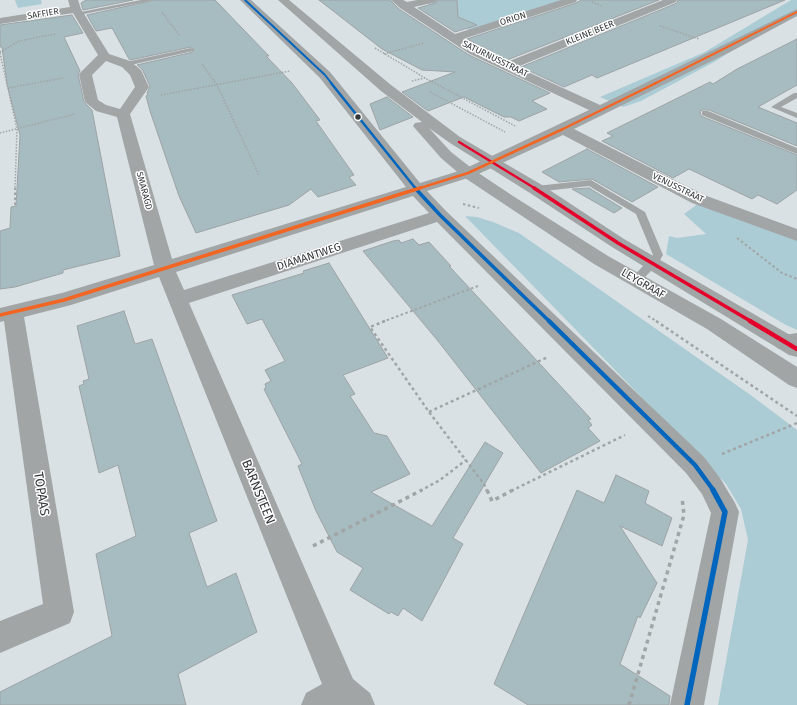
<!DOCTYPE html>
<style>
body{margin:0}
canvas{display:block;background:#d9e1e4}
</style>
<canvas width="797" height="705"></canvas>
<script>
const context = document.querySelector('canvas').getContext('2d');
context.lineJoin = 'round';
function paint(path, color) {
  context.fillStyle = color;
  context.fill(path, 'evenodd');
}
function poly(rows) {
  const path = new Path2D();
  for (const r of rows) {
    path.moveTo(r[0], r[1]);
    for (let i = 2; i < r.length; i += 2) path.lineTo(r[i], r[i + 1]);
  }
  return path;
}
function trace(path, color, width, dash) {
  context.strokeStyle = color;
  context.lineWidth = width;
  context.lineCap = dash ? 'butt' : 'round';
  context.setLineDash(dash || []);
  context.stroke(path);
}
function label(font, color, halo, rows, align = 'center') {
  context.font = font + ' "Fira Sans",sans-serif';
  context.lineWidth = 3;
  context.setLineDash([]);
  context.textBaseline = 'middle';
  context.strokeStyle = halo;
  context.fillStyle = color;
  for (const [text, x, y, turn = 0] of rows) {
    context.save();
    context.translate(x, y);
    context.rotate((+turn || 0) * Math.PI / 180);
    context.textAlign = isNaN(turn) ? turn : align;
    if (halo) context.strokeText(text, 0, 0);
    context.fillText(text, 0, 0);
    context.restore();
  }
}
paint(poly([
 [15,0,41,0,42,4,18,8],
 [442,0,565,0,470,31,426,3],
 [791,0,797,0,797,9,716,61,641,101,623,107,600,97,705,52],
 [699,203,797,240,797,330,786,325,666,254,669,236,677,238,706,234,684,214],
 [465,216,477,217,493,222,519,233,752,396,797,430,797,705,718,705,748,540,741,509,726,484]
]), '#acccd5');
const building = poly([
 [86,0,133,0,83,10,81,3,86,0],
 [154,0,215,0,269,56,266,56,292,83,320,120,316,121,354,175,349,177,356,185,318,197,311,189,289,205,196,233,179,196,150,111,146,96,148,95,147,93,150,86,142,69,137,65,193,52,194,49,191,47,130,60,129,59,112,28,96,31,87,15,154,0],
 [319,0,390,0,399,9,469,55,550,93,532,101,547,109,519,121,511,117,504,117,464,97,428,111,402,92,455,72,422,70,382,49,319,0],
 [438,0,457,0,458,17,477,25,455,32,418,8,436,3,438,0],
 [581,0,659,0,507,60,467,39,576,3,581,0],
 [678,0,785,0,597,78,592,75,564,87,521,67,677,3,678,0],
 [72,15,83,33,64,37,80,71,78,74,84,102,92,110,120,256,63,270,63,273,15,287,0,289,0,231,10,228,11,207,16,206,20,135,7,84,2,47,0,47,0,25,72,15],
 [797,39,797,85,758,107,797,123,797,146,709,110,702,110,700,111,701,116,797,155,797,190,777,204,758,195,752,199,689,169,673,178,602,141,613,136,607,133,710,82,713,84,737,69,797,39],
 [387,97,413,117,380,130,370,104,387,97],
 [587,149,658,187,632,202,592,179,559,182,542,172,587,149],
 [589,188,622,208,614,213,572,189,589,188],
 [413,239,419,245,429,242,451,266,449,266,591,419,588,420,592,425,588,428,600,441,541,473,438,341,363,251,393,241,399,240,401,243,413,239],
 [329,263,388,358,343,375,355,394,350,396,374,433,387,436,410,474,371,492,432,526,485,442,503,453,453,538,463,544,422,621,403,608,398,616,391,612,389,614,350,590,363,568,337,552,316,511,298,466,302,464,264,389,266,388,265,384,271,381,265,370,285,361,262,319,247,324,232,295,304,273,303,271,329,263],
 [124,311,135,344,152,339,217,521,189,533,207,587,236,573,257,632,178,674,186,705,0,705,0,692,112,636,96,554,136,536,118,465,99,473,79,386,84,384,83,381,89,379,77,326,124,311],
 [616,475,649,491,645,503,672,518,662,546,620,526,657,583,640,618,638,616,620,664,670,696,669,705,528,705,494,684,577,490,604,503,616,475]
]);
paint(building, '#a7bcc1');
trace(building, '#9da3a5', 1);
trace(poly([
 [592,2,602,6],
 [162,12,179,35],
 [660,26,699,39],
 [375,48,425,78,515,126],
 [0,52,19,41,55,34],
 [0,53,17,129,15,189],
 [384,54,424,43],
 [202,64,217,85,259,175],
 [412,81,425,78],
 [8,88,63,78],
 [430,92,505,132],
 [161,95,290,71],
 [0,133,75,114]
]), '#a1a5a6', 1.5, [1.5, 1.5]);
trace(poly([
 [463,204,479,208],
 [15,205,15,188],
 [737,238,782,273,797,279],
 [648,316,658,322],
 [382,322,478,286]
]), '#a1a5a6', 2, [2.5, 2.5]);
trace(poly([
 [385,321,370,327,429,412,484,484,487,491],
 [656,321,797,416],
 [429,412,548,357],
 [722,454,797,423],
 [420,491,440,480,466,460],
 [511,491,625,435]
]), '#a1a5a6', 2.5, [3, 3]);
trace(poly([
 [487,490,492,501,513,490],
 [313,546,422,490],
 [629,705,684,515,682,497]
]), '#a1a5a6', 3.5, [4, 4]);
paint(poly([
 [141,0,153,0,79,15,76,13,141,0],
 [191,48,193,49,193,51,126,66,123,64,126,62,191,48],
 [794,93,797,93,797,98,781,107,797,113,797,118,771,107,794,93],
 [702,111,708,111,797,148,797,154,702,115,702,111],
 [591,180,645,212,663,255,657,265,640,282,632,282,631,279,653,255,636,214,589,186,536,192,531,189,536,186,591,180]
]), '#a2a5a5');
paint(poly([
 [68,0,78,0,81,9,109,54,130,61,141,70,149,87,130,114,172,259,406,187,320,78,240,0,251,0,330,72,420,183,462,170,589,110,470,54,400,8,391,0,403,0,407,2,417,0,437,0,436,2,414,7,455,34,561,0,577,0,576,2,463,39,478,48,507,62,663,0,677,0,676,2,517,67,600,105,797,9,797,16,732,51,574,129,704,195,797,229,797,241,692,203,563,135,474,176,427,191,446,211,704,457,720,478,735,503,739,512,704,705,670,705,711,513,702,494,686,473,437,222,189,303,353,679,370,693,375,705,301,705,306,693,322,684,159,277,71,305,24,317,74,612,70,623,0,653,0,621,43,604,4,321,0,322,0,308,62,293,154,265,117,117,96,111,85,102,79,74,98,55,73,13,0,24,0,18,70,7,68,0],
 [106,61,122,67,130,75,135,87,120,109,106,105,98,100,92,75,106,61],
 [413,196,429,213,184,290,176,272,413,196]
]), '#a2a5a5');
paint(poly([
 [278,0,289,0,391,85,460,137,542,185,624,239,797,339,797,357,789,355,612,247,530,193,450,143,429,128,451,152,474,170,513,196,608,256,721,319,797,367,797,388,789,385,707,329,594,264,462,176,441,158,413,126,415,123,422,122,381,91,278,0]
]), '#a2a5a5');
paint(poly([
 [797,333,797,349,785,350,777,348,774,342,777,336,797,333]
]), '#a0a4a5');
trace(poly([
 [245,0,325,75,332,84]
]), '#0065bd', 2);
trace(poly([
 [331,83,416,189]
]), '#0065bd', 2.5);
trace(poly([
 [415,188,440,215,550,322]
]), '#0065bd', 3.5);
trace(poly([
 [549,321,695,465,714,491]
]), '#0065bd', 4.5);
trace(poly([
 [687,705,725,512,713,490]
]), '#0065bd', 5.5);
trace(poly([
 [459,142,536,189]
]), '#e4002b', 2.5);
trace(poly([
 [534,188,618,243,752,322]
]), '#e4002b', 3.5);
trace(poly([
 [750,321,797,349]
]), '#e4002b', 4.5);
trace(poly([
 [654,84,797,12]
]), '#f26522', 2);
trace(poly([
 [417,189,468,173,563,129,656,83]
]), '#f26522', 2.5);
trace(poly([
 [0,315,64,300,420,188]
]), '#f26522', 3.5);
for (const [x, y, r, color] of [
 [358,117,3.5,"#32383a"]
]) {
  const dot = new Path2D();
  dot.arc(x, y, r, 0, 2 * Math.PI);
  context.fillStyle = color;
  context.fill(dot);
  trace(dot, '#fff', 1.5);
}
label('9px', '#32383a', '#fff', [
 ["SAFFIER",43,14,-9],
 ["ORION",513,19,-18],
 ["KLEINE BEER",590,33,-22],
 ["SATURNUSSTRAAT",495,59,26],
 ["VENUSSTRAAT",678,188,26],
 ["SMARAGD",144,191,75]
]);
label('11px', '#32383a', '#fff', [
 ["DIAMANTWEG",309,257,-18],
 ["LEYGRAAF",643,284,30]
]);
label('13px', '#32383a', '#fff', [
 ["BARNSTEEN",258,492,68],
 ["TOPAAS",41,494,81]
]);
</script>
